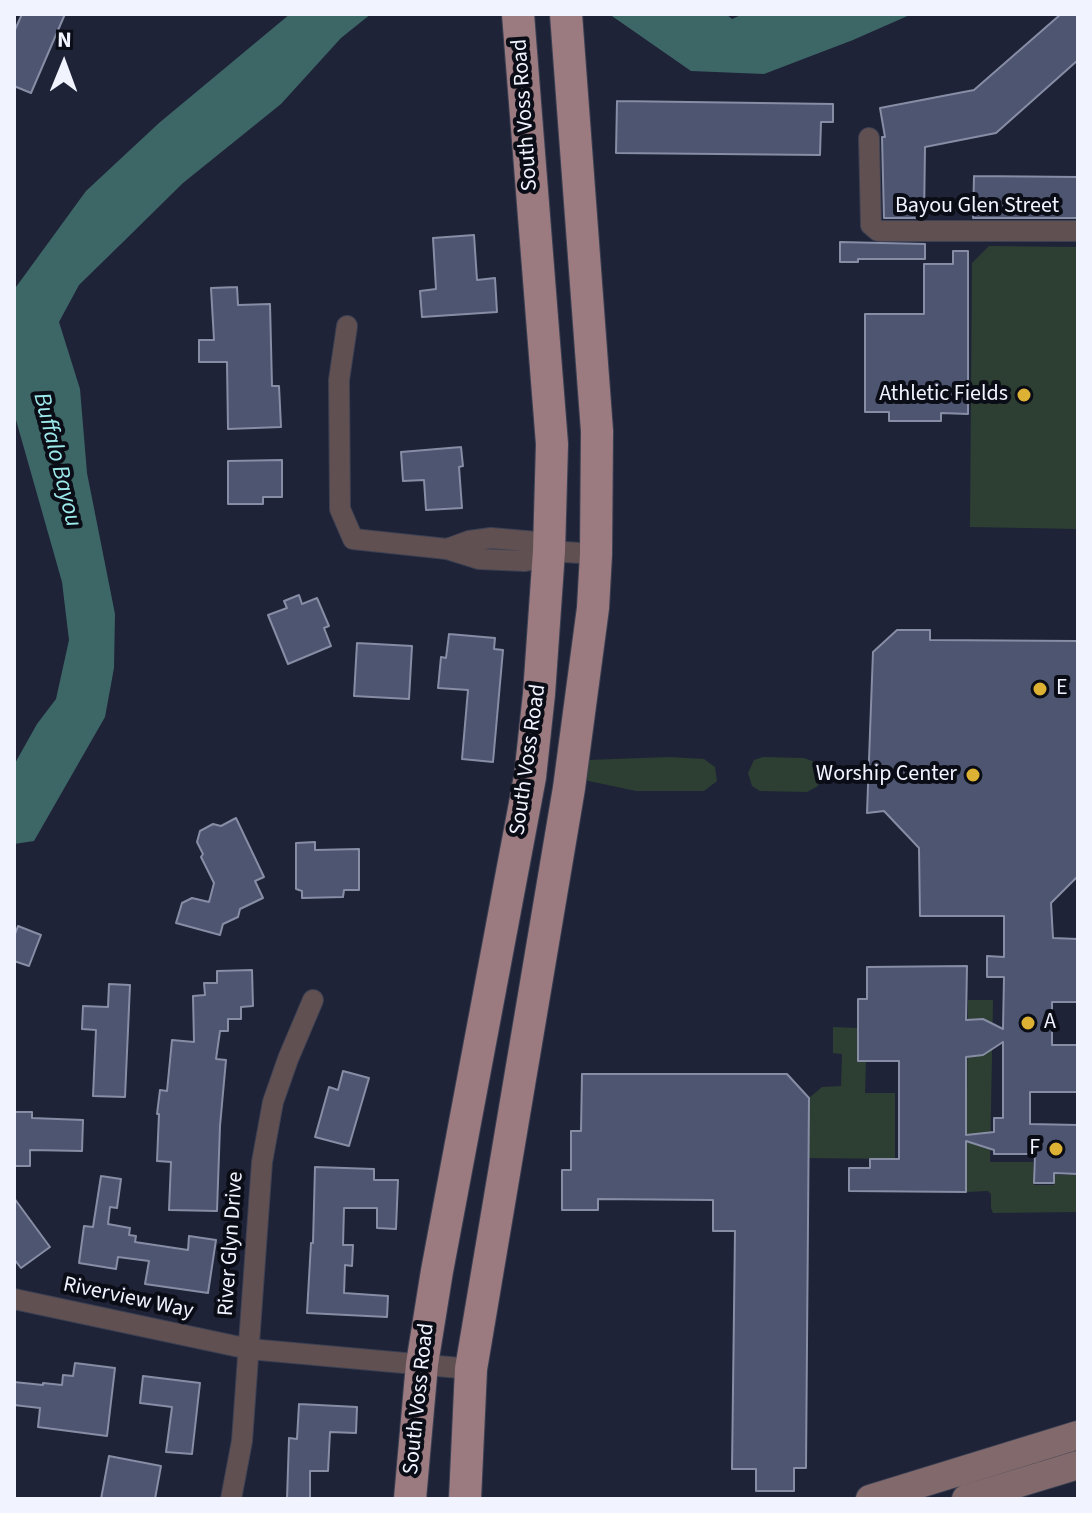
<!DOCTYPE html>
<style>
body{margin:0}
#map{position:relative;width:1092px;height:1513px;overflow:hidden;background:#1f2337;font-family:"Source Sans 3",sans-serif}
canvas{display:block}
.frame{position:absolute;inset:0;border:16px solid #f1f4ff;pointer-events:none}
.north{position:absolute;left:24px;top:24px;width:80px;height:80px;-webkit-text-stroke:6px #0b0d16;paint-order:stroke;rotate:1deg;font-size:22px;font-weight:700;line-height:32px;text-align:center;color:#f1f4ff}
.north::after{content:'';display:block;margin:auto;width:28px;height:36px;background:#f1f4ff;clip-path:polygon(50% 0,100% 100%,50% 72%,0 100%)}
</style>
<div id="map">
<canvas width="1092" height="1513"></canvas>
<div class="frame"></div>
<div class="north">N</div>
</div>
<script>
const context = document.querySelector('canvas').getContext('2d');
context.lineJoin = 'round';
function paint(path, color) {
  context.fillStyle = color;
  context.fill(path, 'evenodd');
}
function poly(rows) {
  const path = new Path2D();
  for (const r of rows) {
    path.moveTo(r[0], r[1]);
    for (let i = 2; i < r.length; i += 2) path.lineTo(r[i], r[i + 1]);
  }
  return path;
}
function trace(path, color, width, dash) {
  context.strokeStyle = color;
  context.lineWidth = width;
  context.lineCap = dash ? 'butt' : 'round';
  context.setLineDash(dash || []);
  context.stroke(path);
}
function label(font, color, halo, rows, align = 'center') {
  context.font = font + ' "Source Sans 3",sans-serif';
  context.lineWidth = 8;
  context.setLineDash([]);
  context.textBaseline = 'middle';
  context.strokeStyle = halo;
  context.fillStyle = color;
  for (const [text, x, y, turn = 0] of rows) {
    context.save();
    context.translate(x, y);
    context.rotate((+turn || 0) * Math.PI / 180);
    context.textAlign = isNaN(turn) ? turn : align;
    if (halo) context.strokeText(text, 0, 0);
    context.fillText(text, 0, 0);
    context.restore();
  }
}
paint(poly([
 [989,246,1078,247,1078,529,970,527,972,263],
 [670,757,704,759,715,767,717,781,704,791,636,791,584,780,587,760],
 [763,757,804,758,815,762,821,773,818,786,807,792,760,791,752,786,748,773,754,760],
 [968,1000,993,1000,990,1162,1033,1162,1034,1185,1054,1185,1055,1175,1078,1175,1078,1212,993,1213,991,1208,991,1194,988,1191,966,1192],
 [833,1027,858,1028,866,1061,865,1093,895,1093,895,1159,809,1158,809,1098,822,1087,841,1086,842,1054,833,1053]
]), '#2c3f32');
paint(poly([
 [290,14,371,14,341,38,281,104,183,183,122,243,79,285,59,322,80,389,87,473,115,614,114,668,105,717,34,841,14,844,14,765,37,724,56,699,69,640,62,582,14,413,14,295,16,287,86,191,159,123],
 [609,14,726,14,732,19,743,14,912,14,853,40,764,74,691,71]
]), '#3d6667');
const building = poly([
 [22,14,65,14,31,93,14,86,14,32,22,14],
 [1061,14,1078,14,1078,60,996,133,925,147,924,218,884,218,882,137,885,137,880,108,974,90,1061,14],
 [617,101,833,104,833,122,821,122,820,155,616,153,617,101],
 [974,176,1078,177,1078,218,973,218,974,176],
 [474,235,477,280,495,278,497,312,422,317,420,291,436,289,433,238,474,235],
 [840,242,925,244,925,259,858,259,858,262,840,262,840,242],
 [953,251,968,251,968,414,941,413,941,421,889,421,889,412,865,412,865,314,924,314,924,264,953,264,953,251],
 [237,287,238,305,270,304,272,386,279,386,281,427,228,429,227,362,199,362,199,340,214,340,211,288,237,287],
 [461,447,463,466,459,467,462,508,426,510,424,480,403,481,401,452,461,447],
 [282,460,282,497,263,497,263,504,228,504,228,461,282,460],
 [299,595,302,604,317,598,329,626,324,628,331,646,288,664,268,615,287,608,284,601,299,595],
 [897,630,930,630,930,640,1078,641,1078,876,1051,903,1053,938,1078,939,1078,1002,1052,1002,1052,1045,1078,1045,1078,1092,1030,1092,1030,1124,1078,1125,1078,1174,1054,1173,1054,1183,1034,1183,1035,1154,994,1154,994,1150,966,1141,966,1192,849,1191,849,1168,870,1168,870,1159,899,1159,899,1061,858,1061,858,999,867,999,867,967,967,966,966,1020,983,1019,1003,1029,1004,977,987,977,987,956,1004,957,1004,916,920,916,919,848,884,811,867,813,873,652,897,630],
 [1003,1042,1003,1118,994,1118,994,1132,966,1135,966,1057,983,1055,1003,1042],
 [449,634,495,638,494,649,503,650,493,762,462,759,468,690,438,688,441,657,446,658,449,634],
 [357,643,412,646,409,699,354,696,357,643],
 [236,818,264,877,255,881,263,898,240,909,238,917,223,924,220,935,176,923,182,903,192,898,209,902,214,883,201,857,203,854,197,842,200,831,213,824,221,826,236,818],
 [315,842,315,850,359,849,359,890,344,890,343,897,302,898,302,891,296,889,296,843,315,842],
 [18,926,41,935,29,966,14,961,14,937,18,926],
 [252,970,253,1006,241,1007,241,1019,228,1019,228,1031,220,1031,216,1059,226,1060,220,1126,217,1211,169,1210,171,1162,157,1161,159,1114,157,1114,160,1090,167,1091,172,1040,194,1042,193,996,205,995,204,983,217,983,217,971,252,970],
 [109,984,130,985,125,1097,93,1096,96,1030,82,1029,83,1006,108,1007,109,984],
 [343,1071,369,1078,349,1146,315,1137,329,1087,338,1090,343,1071],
 [582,1074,787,1074,809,1098,806,1468,794,1468,794,1491,756,1491,756,1469,732,1469,735,1231,713,1231,713,1200,598,1199,598,1210,562,1210,562,1170,571,1170,571,1131,581,1131,582,1074],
 [14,1112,32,1112,32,1118,83,1120,82,1151,30,1150,30,1166,14,1166,14,1112],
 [315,1167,374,1169,374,1180,398,1180,396,1229,377,1228,377,1208,344,1208,343,1245,353,1245,352,1266,345,1265,344,1293,388,1296,387,1317,307,1313,311,1243,313,1243,315,1167],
 [101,1176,121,1179,117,1208,110,1207,108,1224,130,1228,129,1235,136,1236,135,1242,188,1250,189,1236,216,1240,208,1293,145,1284,149,1261,118,1257,116,1269,79,1263,84,1226,93,1227,101,1176],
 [14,1198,50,1247,21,1268,14,1259,14,1198],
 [75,1363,115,1368,107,1436,38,1427,40,1408,14,1405,14,1382,43,1385,43,1383,62,1385,63,1375,73,1376,75,1363],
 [143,1376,200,1383,192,1454,166,1452,172,1407,140,1403,143,1376],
 [299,1404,357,1407,356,1433,330,1432,328,1471,310,1471,310,1499,287,1499,289,1438,297,1439,299,1404],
 [109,1456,161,1466,155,1499,101,1499,109,1456]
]);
paint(building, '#4d5571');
trace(building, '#878da5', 2);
const street = poly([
 [869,138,871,225,878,231,1078,231],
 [347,326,339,380,340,509,353,539,447,549,479,559,525,561,536,559,549,551,596,554],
 [447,549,469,541,491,538,537,542,549,551],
 [14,1299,249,1349,471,1369],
 [231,1499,242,1441,262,1162,273,1102,288,1059,313,1000]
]);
const secondary = poly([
 [870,1499,1078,1435],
 [966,1499,1078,1465]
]);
const primary = poly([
 [410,1499,422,1364,437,1271,530,777,539,694,549,551,552,444,518,14],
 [465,1499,471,1369,569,788,593,608,596,554,597,431,566,14]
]);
trace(street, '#3c4053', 22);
trace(secondary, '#3c4053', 30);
trace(primary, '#3c4053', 34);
trace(street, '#605052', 20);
trace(secondary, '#81696c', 28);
trace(primary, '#9b7b80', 32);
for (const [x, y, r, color] of [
 [1024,395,8,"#ddb133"],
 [1040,689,8,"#ddb133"],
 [973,775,8,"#ddb133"],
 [1028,1023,8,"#ddb133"],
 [1056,1149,8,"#ddb133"]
]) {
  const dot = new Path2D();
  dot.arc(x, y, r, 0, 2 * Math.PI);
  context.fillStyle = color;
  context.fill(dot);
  trace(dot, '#0b0d16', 3);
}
label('22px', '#f1f4ff', '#0b0d16', [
 ["South Voss Road",526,115,-94],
 ["Bayou Glen Street",977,207],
 ["South Voss Road",529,760,-82],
 ["River Glyn Drive",232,1244,-86],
 ["Riverview Way",128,1299,12],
 ["South Voss Road",420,1399,-84]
]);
label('22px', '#f1f4ff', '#0b0d16', [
 ["Athletic Fields",1008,395],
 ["E",1056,689,"left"],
 ["Worship Center",957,775],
 ["A",1044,1023,"left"],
 ["F",1040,1149]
], 'right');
label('italic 24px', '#9debed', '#0b0d16', [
 ["Buffalo Bayou",56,460,76]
]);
</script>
